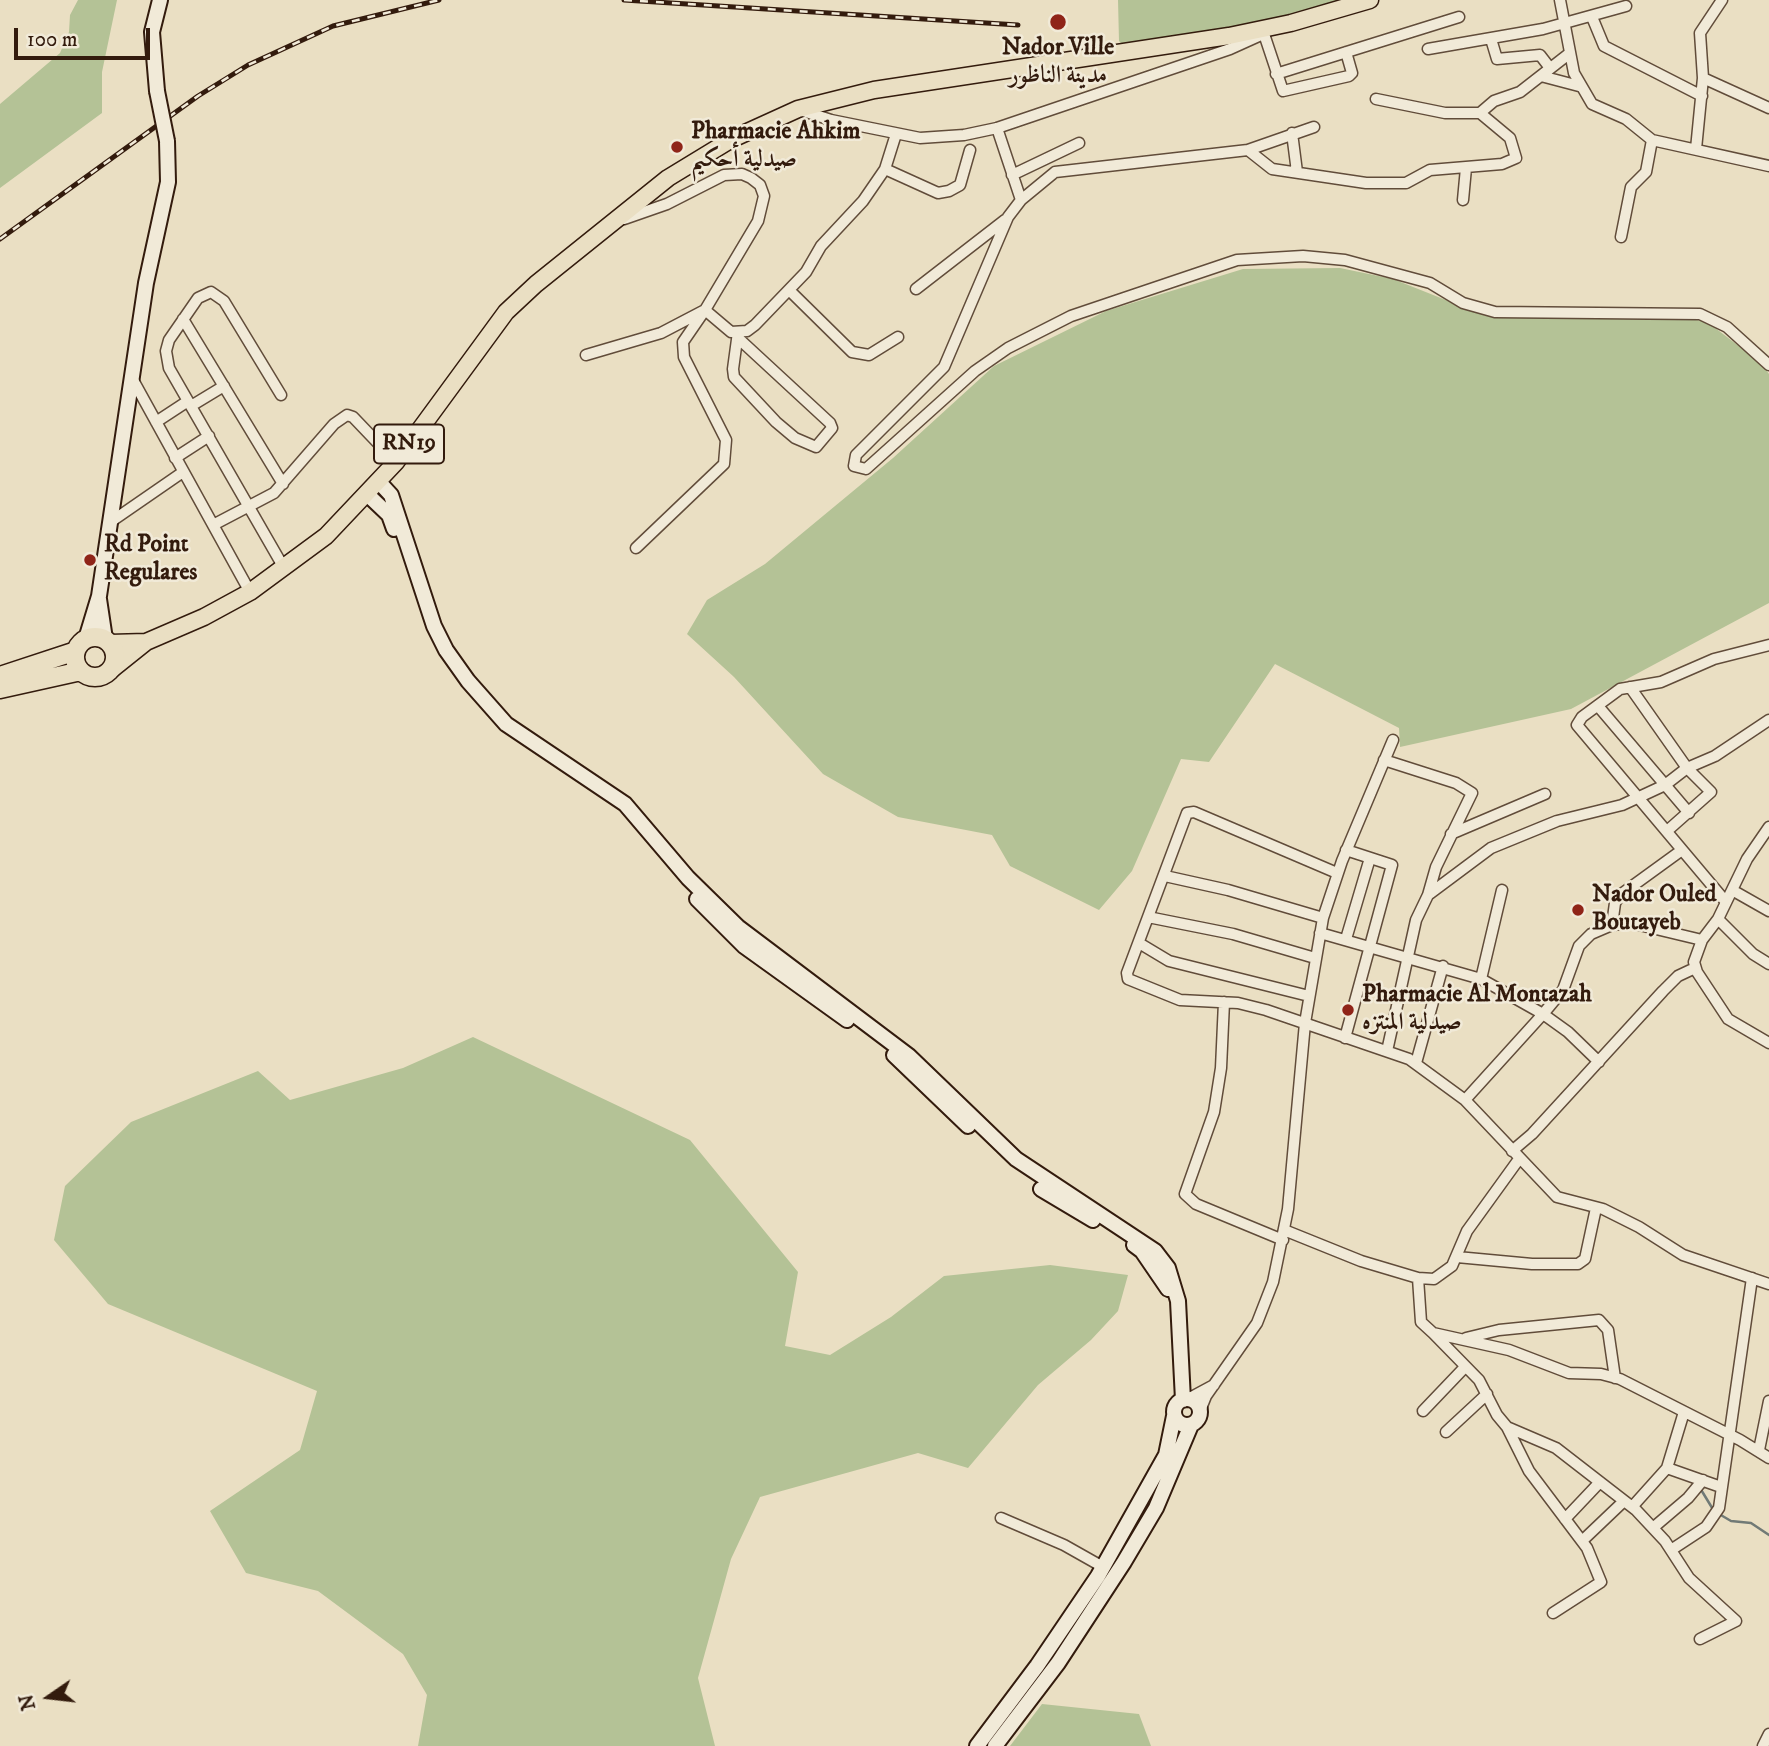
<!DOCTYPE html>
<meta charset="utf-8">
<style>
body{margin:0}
#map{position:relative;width:1769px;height:1746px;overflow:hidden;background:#eadfc3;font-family:"IM FELL DW Pica",serif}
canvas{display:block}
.north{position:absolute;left:14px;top:1662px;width:70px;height:70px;-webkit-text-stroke:5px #f1ead8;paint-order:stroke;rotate:256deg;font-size:19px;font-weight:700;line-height:28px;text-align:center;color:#331b0d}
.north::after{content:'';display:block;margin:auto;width:24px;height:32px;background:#331b0d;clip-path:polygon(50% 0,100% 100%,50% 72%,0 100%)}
.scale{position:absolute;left:14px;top:28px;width:136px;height:32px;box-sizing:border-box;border:4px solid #331b0d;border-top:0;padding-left:9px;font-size:21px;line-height:24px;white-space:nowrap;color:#331b0d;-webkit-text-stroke:5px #f1ead8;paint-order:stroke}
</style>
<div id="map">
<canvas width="1769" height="1746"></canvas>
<div class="north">N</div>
<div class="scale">100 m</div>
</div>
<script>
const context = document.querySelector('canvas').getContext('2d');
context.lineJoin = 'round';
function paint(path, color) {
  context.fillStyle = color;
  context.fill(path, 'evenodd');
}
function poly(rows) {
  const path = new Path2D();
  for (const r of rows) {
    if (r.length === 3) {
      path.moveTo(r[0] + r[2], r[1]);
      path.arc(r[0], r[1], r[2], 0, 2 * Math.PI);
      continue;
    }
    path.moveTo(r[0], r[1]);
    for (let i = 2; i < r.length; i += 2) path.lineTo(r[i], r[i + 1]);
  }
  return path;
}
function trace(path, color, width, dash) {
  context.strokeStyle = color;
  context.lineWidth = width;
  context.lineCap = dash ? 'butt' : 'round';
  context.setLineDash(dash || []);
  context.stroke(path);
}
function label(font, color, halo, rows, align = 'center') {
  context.font = font + ' "IM FELL DW Pica",Amiri,serif';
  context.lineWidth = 5;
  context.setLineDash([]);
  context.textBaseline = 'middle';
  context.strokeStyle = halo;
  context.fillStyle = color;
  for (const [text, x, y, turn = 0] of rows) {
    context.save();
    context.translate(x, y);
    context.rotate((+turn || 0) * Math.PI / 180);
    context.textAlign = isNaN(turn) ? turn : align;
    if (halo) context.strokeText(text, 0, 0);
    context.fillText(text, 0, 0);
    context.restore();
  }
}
paint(poly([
 [78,0,117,0,102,72,102,113,0,188,0,104,60,53,69,32,70,15],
 [1118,0,1345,0,1264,23,1124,46,1119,41],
 [1340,268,1393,279,1486,316,1635,314,1706,321,1761,363,1769,374,1769,603,1571,709,1400,747,1399,728,1275,664,1209,762,1181,759,1132,871,1099,910,1010,866,992,835,898,817,823,774,734,677,687,634,707,600,765,564,893,458,994,366,1106,311,1243,269],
 [473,1037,690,1140,798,1272,785,1346,830,1355,891,1317,944,1276,1050,1265,1128,1275,1118,1311,1091,1340,1038,1385,968,1468,918,1453,760,1497,731,1559,698,1678,715,1746,418,1746,427,1695,403,1654,318,1591,246,1573,210,1511,300,1450,317,1391,108,1304,54,1240,65,1186,131,1122,258,1071,290,1100,403,1068],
 [1042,1704,1139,1714,1151,1746,1010,1746]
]), '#b4c296');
trace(poly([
 [1700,1488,1714,1511,1731,1521,1751,1523,1769,1535]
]), '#717a76', 2.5);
const street = poly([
 [1560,0,1574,73,1592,104,1626,119,1652,140,1769,166],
 [1592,17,1604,46,1702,96],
 [1264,34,1283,91,1349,76,1352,73,1346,52],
 [1491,39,1497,59,1540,55,1550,68],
 [1428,49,1543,29,1626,6],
 [1276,74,1459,17],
 [1541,76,1579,86],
 [1703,78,1769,108],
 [1376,99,1445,113,1480,113,1494,101,1520,92,1570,53],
 [800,110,831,120,920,138,964,135,997,128,1230,49,1261,35],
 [1480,113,1510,138,1516,158,1502,164,1430,170,1406,183,1366,183,1272,169,1248,150,1055,172,1021,200,1008,217,944,367,856,455,854,466,866,469,975,371,1008,348,1071,316,1237,260,1303,256,1345,260,1430,283,1463,303,1495,312,1700,314,1727,327,1769,365],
 [997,128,1021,200],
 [1292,133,1297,172],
 [1696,149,1703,78,1700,33,1722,0],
 [1248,150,1314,127],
 [885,169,938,193,949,191,960,185,970,150],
 [1012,175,1079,143],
 [1463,200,1466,168],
 [1621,237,1631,187,1646,172,1652,140],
 [916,289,1005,220],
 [789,290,852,352,869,355,898,337],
 [183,319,283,484],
 [738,338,830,423,832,428,816,447,795,438,776,422,734,377,733,369,738,332],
 [586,355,661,333,705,310,758,221,764,196,760,185,751,178,742,174,724,175,667,204,624,219],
 [133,380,250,592],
 [281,395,224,301,211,292,198,298,169,340,166,351,169,368,284,568],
 [191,406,224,386],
 [156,422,188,401],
 [175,458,209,436],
 [112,521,183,472],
 [213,525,274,493,334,424,347,415,353,417,396,462],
 [636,548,724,464,726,440,684,357,683,342,705,310,731,332,747,331,755,325,806,272,821,246,863,201,885,169,896,134],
 [1630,687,1687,768,1711,792,1667,831],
 [1598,706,1689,813],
 [1384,760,1456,783,1472,793,1436,867,1428,895],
 [1769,827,1747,859,1718,919,1702,940,1694,962,1697,972,1728,1019,1769,1043],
 [1451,834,1545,794],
 [1337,873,1194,812,1187,813,1127,973,1128,979,1180,1000,1238,1003,1266,1010,1409,1059,1465,1100,1557,1197,1603,1209,1639,1227,1683,1255,1769,1284],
 [1165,876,1228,890,1323,918],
 [1732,890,1769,911],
 [1726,902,1577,725,1582,717,1620,689,1661,682,1714,659,1769,645],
 [1148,917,1233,934,1315,958],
 [1718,919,1753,954,1769,964],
 [1612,925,1615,903,1620,895,1682,850],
 [1320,933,1481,979,1543,1014,1563,990,1579,946,1591,934,1612,925,1631,923,1702,940],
 [1346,939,1370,858],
 [1139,943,1169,961,1309,996],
 [1481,979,1502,890],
 [1224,1002,1221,1068,1214,1112,1185,1194,1196,1204,1283,1240],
 [1345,1038,1392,865,1346,850],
 [1387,1051,1416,920,1428,895,1491,848,1557,821,1622,805,1665,785,1687,768,1715,756,1769,720],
 [1416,1063,1443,966],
 [1465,1100,1543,1014,1568,1032,1599,1062],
 [1512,1151,1532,1134,1663,991,1678,976,1695,968],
 [1284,1230,1361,1261,1418,1278,1434,1279,1452,1266,1467,1231,1519,1159],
 [1457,1257,1532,1264,1578,1264,1585,1259,1596,1208],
 [1418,1278,1421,1322,1433,1333,1509,1350,1569,1373,1601,1374,1620,1379,1740,1440,1769,1458],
 [1433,1333,1479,1380,1497,1415,1507,1427,1556,1448,1636,1510,1665,1541,1689,1578,1736,1621,1700,1639],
 [1466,1338,1499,1330,1599,1320,1608,1330,1615,1378],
 [1188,1399,1214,1385],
 [1200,1411,1206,1396,1257,1323,1273,1282,1288,1209,1305,1023,1323,918,1342,861,1393,740],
 [1423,1411,1465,1367],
 [1507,1427,1529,1471,1587,1548,1601,1582,1553,1613],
 [1446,1432,1487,1394],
 [1759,1450,1769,1401],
 [1667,1468,1721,1487],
 [1632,1507,1667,1468,1684,1412],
 [1001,1518,1064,1545,1103,1567],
 [1565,1519,1600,1482],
 [1654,1527,1688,1498,1703,1480],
 [1582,1541,1624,1501],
 [1671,1550,1706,1527,1719,1508,1752,1278],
 [1763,1746,1769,1734]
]);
const secondary = poly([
 [157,91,152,32,160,0],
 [379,482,391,495,434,626,446,650,468,681,506,724,625,804,688,878,738,927,909,1056,1016,1159,1155,1251,1168,1268,1178,1301,1183,1400],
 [368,495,389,515,394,529],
 [99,599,105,639],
 [86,639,99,596,146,283,168,182,167,141],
 [697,899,744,946,847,1020],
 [894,1055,968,1126],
 [1041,1189,1093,1220],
 [1134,1245,1142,1251,1168,1289],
 [1187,1412,13],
 [977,1746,1037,1666,1098,1576,1166,1455,1174,1416],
 [995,1746,1058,1663,1124,1562,1156,1508,1191,1425]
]);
const primary = poly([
 [110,643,146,642],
 [111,670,146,642,204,617,250,592,326,536,396,462,506,312,536,284,668,178,732,139,798,109,874,90,1229,36,1291,23,1370,0]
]);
const highway = poly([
 [95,657,20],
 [0,676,76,651],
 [0,689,81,671]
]);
trace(street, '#614c3a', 13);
trace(secondary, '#331b0d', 18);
trace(primary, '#331b0d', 19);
trace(highway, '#331b0d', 21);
trace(street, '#f1ead8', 10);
trace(secondary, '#f1ead8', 14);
trace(primary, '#eadfc3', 16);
trace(highway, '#eadfc3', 18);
const rail = poly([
 [624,0,1018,25],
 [0,239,198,96,248,65,333,26,439,0]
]);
trace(rail, '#331b0d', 5);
trace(rail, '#f1ead8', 2.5, [8]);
const secondaryBridge = poly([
 [157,91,167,141]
]);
trace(secondaryBridge, '#331b0d', 18, []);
trace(secondaryBridge, '#f1ead8', 14);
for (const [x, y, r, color] of [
 [1058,22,9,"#8f2418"],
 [677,147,7,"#8f2418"],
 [90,560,7,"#8f2418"],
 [1578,910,7,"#8f2418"],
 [1348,1010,7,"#8f2418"]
]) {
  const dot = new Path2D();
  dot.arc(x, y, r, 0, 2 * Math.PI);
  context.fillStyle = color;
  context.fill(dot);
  trace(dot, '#f1ead8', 2.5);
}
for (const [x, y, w] of [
 [409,444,70]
]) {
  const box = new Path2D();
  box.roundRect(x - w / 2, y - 19.5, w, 39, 5);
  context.fillStyle = '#f1ead8';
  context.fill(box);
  trace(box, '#331b0d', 2);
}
label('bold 23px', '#331b0d', null, [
 ["RN19",409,444]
]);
label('bold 24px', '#331b0d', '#f1ead8', [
 ["Nador Ville",1058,49,"center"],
 ["مدينة الناظور",1058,77,"center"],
 ["Pharmacie Ahkim",691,133],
 ["صيدلية أحكيم",691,161],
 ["Rd Point",104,546],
 ["Regulares",104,574],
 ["Nador Ouled",1592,896],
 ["Boutayeb",1592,924],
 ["Pharmacie Al Montazah",1362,996],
 ["صيدلية المنتزه",1362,1024]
], 'left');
</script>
